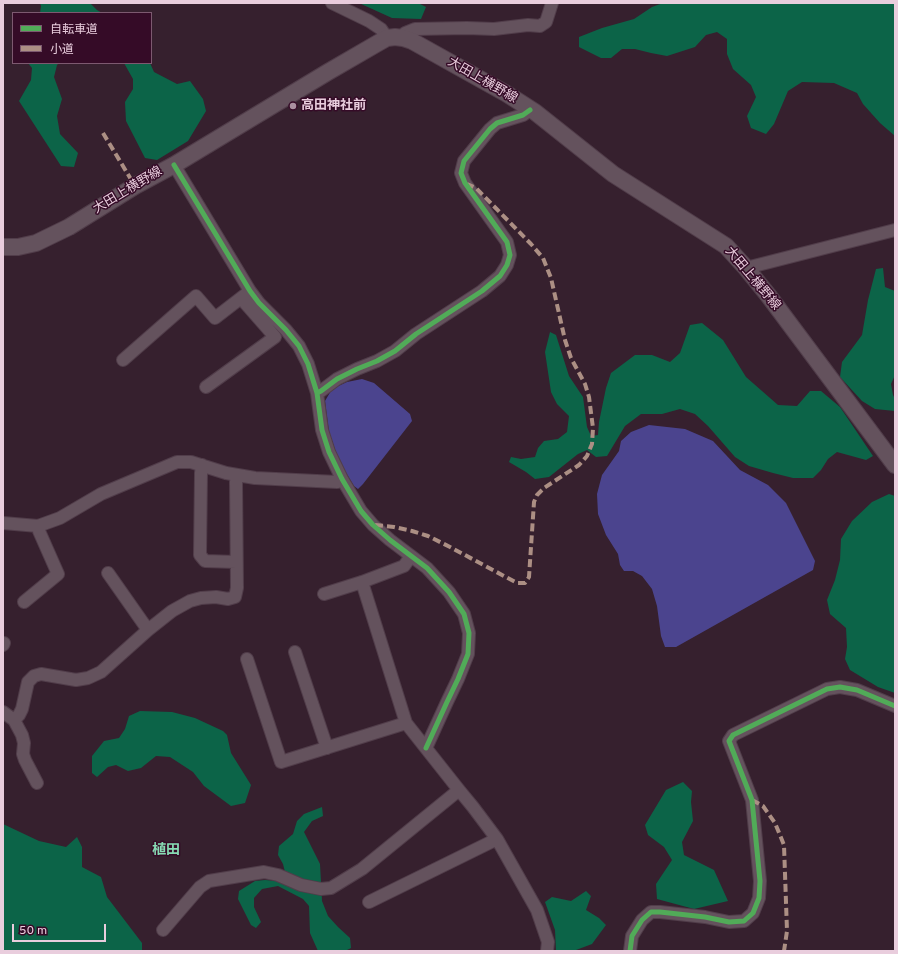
<!DOCTYPE html>
<meta charset="utf-8">
<style>
body{margin:0}
#map{position:relative;width:898px;height:954px;overflow:hidden;background:#36202e;font-family:Overpass,"Noto Sans JP",sans-serif}
canvas{display:block}
.frame{position:absolute;inset:0;border:4px solid #e9cddd;pointer-events:none}
.legend{position:absolute;left:12px;top:12px;width:140px;height:52px;box-sizing:border-box;background:#350b27;border:1px solid #7d5970;margin:0;padding:5px 7px;list-style:none;font-size:12px;color:#e9cddd}
.legend li{display:flex;align-items:center;gap:8px;height:20px}
.legend b{width:20px;border:1px solid #7d5970}
.scale{position:absolute;left:12px;top:924px;width:94px;height:18px;box-sizing:border-box;border:2px solid #e9cddd;border-top:0;padding-left:5px;font-size:12px;line-height:14px;white-space:nowrap;color:#e9cddd;-webkit-text-stroke:3px #350b27;paint-order:stroke}
</style>
<div id="map">
<canvas width="898" height="954"></canvas>
<div class="frame"></div>
<ul class="legend">
<li><b style="height:5px;background:#51ab58"></b>自転車道</li>
<li><b style="height:5px;background:#ac8f84"></b>小道</li>
</ul>
<div class="scale">50 m</div>
</div>
<script>
const context = document.querySelector('canvas').getContext('2d');
context.lineJoin = 'round';
function paint(path, color) {
  context.fillStyle = color;
  context.fill(path, 'evenodd');
}
function poly(rows) {
  const path = new Path2D();
  for (const r of rows) {
    path.moveTo(r[0], r[1]);
    for (let i = 2; i < r.length; i += 2) path.lineTo(r[i], r[i + 1]);
  }
  return path;
}
function trace(path, color, width, dash) {
  context.strokeStyle = color;
  context.lineWidth = width;
  context.lineCap = dash ? 'butt' : 'round';
  context.setLineDash(dash || []);
  context.stroke(path);
}
function label(font, color, halo, rows, align = 'center') {
  context.font = font + ' Overpass,"Noto Sans JP",sans-serif';
  context.lineWidth = 3;
  context.setLineDash([]);
  context.textBaseline = 'middle';
  context.strokeStyle = halo;
  context.fillStyle = color;
  for (const [text, x, y, turn = 0] of rows) {
    context.save();
    context.translate(x, y);
    context.rotate((+turn || 0) * Math.PI / 180);
    context.textAlign = isNaN(turn) ? turn : align;
    if (halo) context.strokeText(text, 0, 0);
    context.fillText(text, 0, 0);
    context.restore();
  }
}
paint(poly([
 [40,3,90,3,97,10,102,13,40,13,41,6],
 [359,3,418,3,426,7,421,19,392,18],
 [663,3,895,3,895,136,880,123,863,104,857,93,834,83,802,82,788,91,774,124,766,134,751,128,747,116,756,97,751,85,733,69,727,54,727,39,717,32,706,35,695,47,667,56,651,53,635,49,622,49,611,58,601,58,579,47,579,37,602,28,634,19,652,7],
 [28,63,59,63,57,65,54,77,62,99,57,116,60,134,78,153,74,167,61,166,19,101,31,80,32,68],
 [124,63,150,63,154,72,177,84,190,81,203,99,206,111,188,141,157,160,145,158,126,121,125,102,133,89,133,79],
 [883,268,885,287,895,291,895,375,891,384,893,395,895,399,895,411,875,409,862,401,840,377,842,362,862,335,868,300,876,269],
 [702,323,723,340,746,377,778,405,797,406,810,391,821,391,840,407,873,456,866,460,837,452,828,459,821,470,813,478,793,478,773,473,749,466,735,457,708,426,695,414,680,409,662,414,641,414,625,426,607,456,596,457,587,450,578,454,549,477,535,479,526,472,509,462,511,457,521,459,535,457,538,448,544,441,558,439,567,432,569,416,557,404,551,392,545,352,550,332,556,335,569,376,583,397,587,427,591,436,598,435,599,422,606,388,611,373,635,355,652,355,670,362,680,353,690,325],
 [889,494,895,496,895,693,878,687,850,670,845,659,847,647,846,628,830,614,827,600,835,580,840,560,841,539,852,521,872,502],
 [140,711,172,712,195,718,223,731,227,735,231,753,251,785,245,803,231,806,204,786,193,772,170,757,156,756,141,768,128,771,116,765,108,767,97,777,92,773,92,756,104,741,119,738,125,729,129,716],
 [683,782,692,791,691,802,693,821,682,842,684,855,714,870,728,901,694,909,657,899,656,884,672,860,664,847,648,835,645,825,666,790],
 [322,807,323,816,312,821,304,832,320,864,322,901,328,916,338,927,350,938,351,948,345,951,318,951,310,933,309,906,303,899,278,886,262,889,254,898,254,907,261,922,256,928,251,925,238,899,239,891,255,881,265,880,277,881,285,872,283,864,278,855,279,846,293,834,297,821,304,814],
 [3,824,39,841,66,847,77,837,82,847,82,867,101,877,107,897,142,943,142,951,3,951],
 [586,891,591,896,586,910,599,918,606,925,592,944,576,950,575,951,556,951,555,930,545,902,552,897,571,901]
]), '#0c6448');
paint(poly([
 [362,379,374,383,410,414,412,421,363,484,358,489,354,486,339,461,329,432,325,401,332,389,347,382],
 [649,425,685,429,713,441,740,470,768,485,786,503,815,561,813,570,676,647,665,647,661,636,657,606,652,589,642,576,633,571,624,571,620,565,618,554,606,535,598,514,597,494,602,475,619,451,621,441,631,432]
]), '#4b448e');
const street = poly([
 [332,3,369,21,381,29,387,38],
 [403,38,405,33,415,29,467,28,494,29,528,25,540,26,546,22,552,3],
 [174,165,250,291,259,303,286,330,299,346,308,364,317,393,322,430,329,452,342,479,361,511,373,525,390,540,427,568,449,592,464,614,469,633,468,654,458,679,447,702,426,748],
 [746,268,895,230],
 [123,360,196,296,215,318,250,291],
 [206,387,275,337,246,304,241,298],
 [317,393,321,391,337,379,357,369,377,361,395,351,416,334,482,291,500,276,507,265,510,255,507,242,465,183,461,173,464,161,490,129,497,123,523,115,530,110],
 [202,465,201,473,200,555,205,561,236,562],
 [3,523,38,526,60,518,101,494,177,462,191,462,226,473,255,478,337,482,342,479],
 [108,573,148,630],
 [362,582,406,723,459,790,473,807,497,839,537,910,548,942,547,951],
 [324,594,362,582,404,566,411,556],
 [24,602,58,574,39,531,38,526],
 [3,645,4,643],
 [295,652,327,748],
 [247,659,281,762,406,723],
 [3,712,14,720,22,735,24,743,23,754,25,760,37,783],
 [14,720,19,715,22,709,28,682,34,676,41,674,76,680,88,678,101,672,148,630,172,611,190,601,201,598,216,597,228,599,235,597,237,588,236,482,238,475],
 [369,902,497,839],
 [163,930,200,887,209,881,264,872,278,875,301,885,321,889,331,888,362,869,459,790],
 [630,951,632,936,642,920,651,912,660,912,705,917,729,922,744,921,753,913,759,898,760,881,752,800,729,741,733,735,827,689,840,687,857,690,895,706]
]);
const secondary = poly([
 [3,247,18,247,36,243,69,227,135,186,174,165,328,72,378,43,387,38,395,37,403,38,412,41,507,94,535,112,613,174,726,246,746,268,768,295,895,465]
]);
trace(street, '#513d4a', 14);
trace(secondary, '#513d4a', 18);
trace(street, '#64525d', 12);
trace(secondary, '#64525d', 16);
trace(poly([
 [103,133,135,186],
 [375,525,394,527,412,531,428,536,450,547,517,583,525,583,529,577,534,502,537,495,544,488,579,465,587,456,592,444,593,428,589,397,585,384,571,358,565,340,551,278,543,258,531,244,476,188,467,184],
 [752,800,763,806,775,823,784,845,787,931,784,951]
]), '#ac8f84', 4, [8, 4]);
trace(poly([
 [174,165,250,291,259,303,286,330,299,346,308,364,317,393,322,430,329,452,342,479,361,511,373,525,390,540,427,568,449,592,464,614,469,633,468,654,458,679,447,702,426,748],
 [317,393,321,391,337,379,357,369,377,361,395,351,416,334,482,291,500,276,507,265,510,255,507,242,465,183,461,173,464,161,490,129,497,123,523,115,530,110],
 [630,951,632,936,642,920,651,912,660,912,705,917,729,922,744,921,753,913,759,898,760,881,752,800,729,741,733,735,827,689,840,687,857,690,895,706]
]), '#51ab58', 5);
for (const [x, y, r, color] of [
 [293,106,4,"#aa90a0"]
]) {
  const dot = new Path2D();
  dot.arc(x, y, r, 0, 2 * Math.PI);
  context.fillStyle = color;
  context.fill(dot);
  trace(dot, '#350b27', 1.5);
}
label('13px', '#e9cddd', '#350b27', [
 ["大田上横野線",482,81,30],
 ["大田上横野線",128,191,-31],
 ["大田上横野線",752,279,50]
]);
label('bold 13px', '#e9cddd', '#350b27', [
 ["高田神社前",301,106]
], 'left');
label('bold 14px', '#87dbb4', '#350b27', [
 ["植田",166,851]
]);
</script>
